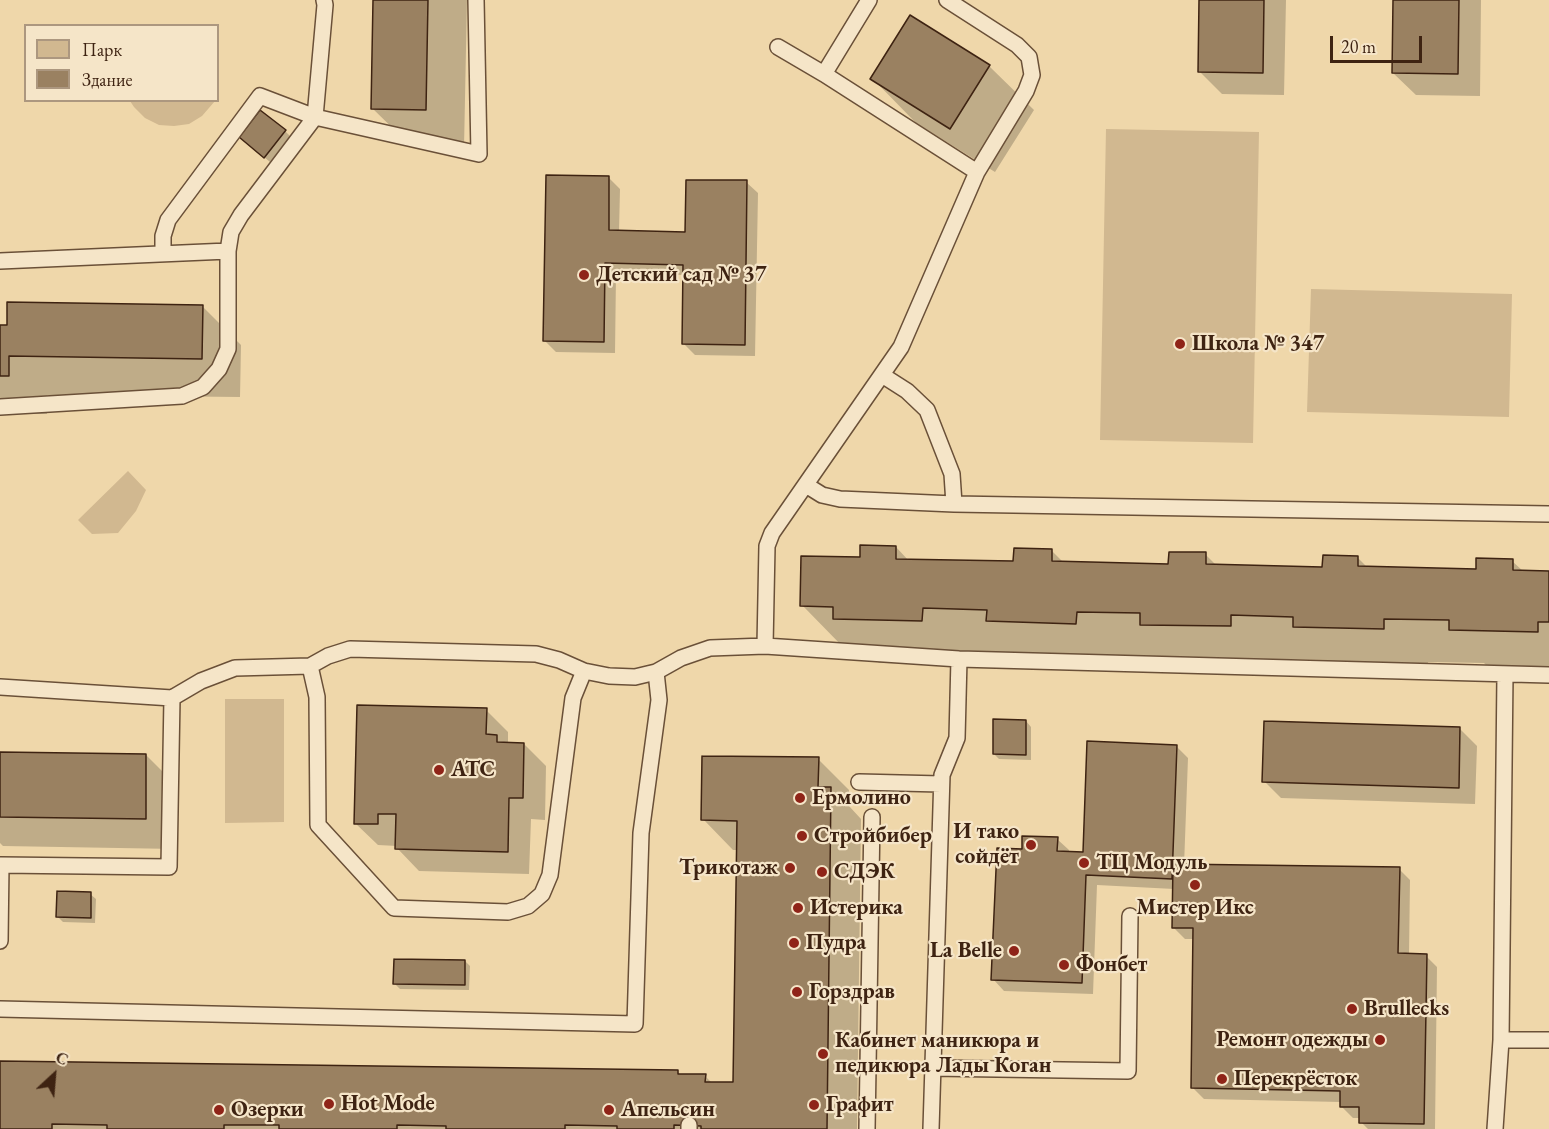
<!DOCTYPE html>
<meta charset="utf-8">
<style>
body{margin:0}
#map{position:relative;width:1549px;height:1129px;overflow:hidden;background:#efd7aa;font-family:"EB Garamond",serif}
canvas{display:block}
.legend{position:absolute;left:24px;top:24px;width:195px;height:78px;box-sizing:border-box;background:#f5e5c8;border:2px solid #ac977f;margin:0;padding:8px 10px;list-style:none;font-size:18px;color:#3e2312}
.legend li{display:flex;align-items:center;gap:12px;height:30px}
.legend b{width:30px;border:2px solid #ac977f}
.north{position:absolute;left:24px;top:1045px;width:60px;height:60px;-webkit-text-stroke:4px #f5e5c8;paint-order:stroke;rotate:26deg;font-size:16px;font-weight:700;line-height:24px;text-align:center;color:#3e2312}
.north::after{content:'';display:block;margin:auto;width:21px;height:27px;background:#3e2312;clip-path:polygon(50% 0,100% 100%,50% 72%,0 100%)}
.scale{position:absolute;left:1330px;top:36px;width:92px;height:27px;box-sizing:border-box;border:3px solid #3e2312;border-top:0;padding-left:8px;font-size:18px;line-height:21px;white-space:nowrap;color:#3e2312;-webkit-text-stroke:4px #f5e5c8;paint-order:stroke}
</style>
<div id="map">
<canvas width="1549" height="1129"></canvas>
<ul class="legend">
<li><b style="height:16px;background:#d1b890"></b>Парк</li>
<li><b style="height:16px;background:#9a8161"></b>Здание</li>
</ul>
<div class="north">С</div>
<div class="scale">20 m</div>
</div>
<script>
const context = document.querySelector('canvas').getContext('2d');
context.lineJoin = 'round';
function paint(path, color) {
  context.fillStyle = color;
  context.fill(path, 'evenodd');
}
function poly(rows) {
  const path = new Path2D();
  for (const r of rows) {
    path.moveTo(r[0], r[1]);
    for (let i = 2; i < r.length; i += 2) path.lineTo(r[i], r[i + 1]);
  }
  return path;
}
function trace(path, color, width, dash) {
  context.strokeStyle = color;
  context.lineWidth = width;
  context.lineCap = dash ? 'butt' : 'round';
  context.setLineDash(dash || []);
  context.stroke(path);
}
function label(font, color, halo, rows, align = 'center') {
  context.font = font + ' "EB Garamond",serif';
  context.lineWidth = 4.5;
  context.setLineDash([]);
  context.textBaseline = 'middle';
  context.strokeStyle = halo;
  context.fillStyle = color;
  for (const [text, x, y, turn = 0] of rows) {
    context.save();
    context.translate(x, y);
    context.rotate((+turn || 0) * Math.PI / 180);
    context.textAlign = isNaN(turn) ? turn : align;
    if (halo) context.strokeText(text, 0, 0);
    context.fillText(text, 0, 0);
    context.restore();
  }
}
paint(poly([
 [130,101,215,101,202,116,189,124,174,126,159,125,145,118,134,107],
 [1106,129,1259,132,1253,443,1100,440],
 [1311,289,1512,294,1509,417,1307,412],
 [128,471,146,490,136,511,118,533,92,534,78,520],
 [225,699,284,699,284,822,225,823]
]), '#d1b890');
paint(poly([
 [375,0,467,0,464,148,412,147,372,108],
 [1200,0,1286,0,1284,95,1222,94,1200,72],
 [1394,0,1481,0,1480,96,1416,95,1393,73],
 [989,66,1034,110,995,172,916,123,872,78],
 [285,131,290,136,270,162,246,142],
 [609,178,620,189,619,232,687,233,746,182,758,193,755,356,695,355,683,343,684,275,616,274,615,353,556,352,545,341],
 [202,306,241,345,240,397,47,395,47,414,0,414,0,326],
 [896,547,909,561,1015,563,1052,551,1064,563,1170,565,1205,554,1217,566,1324,568,1357,557,1368,568,1478,570,1512,561,1524,572,1549,573,1549,675,1495,674,1484,663,1428,662,1428,673,1339,671,1328,660,1274,659,1274,670,1186,668,1174,657,1120,656,1120,667,879,663,866,650,846,650,802,605,862,558],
 [486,710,508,732,508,744,524,744,546,766,545,820,531,819,529,874,419,871,397,848,397,846,378,845,355,823],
 [1026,721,1031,727,1031,760,999,759,994,754],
 [1460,729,1477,746,1475,804,1281,798,1264,781],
 [1177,747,1188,758,1184,866,1399,869,1410,880,1409,955,1426,956,1437,967,1435,1129,1368,1129,1361,1122,1361,1118,1353,1118,1341,1106,1341,1102,1204,1099,1193,1088,1195,939,1185,939,1173,927,1174,889,1097,885,1093,994,1004,991,993,979,1023,851,1057,839,1069,850,1069,853,1084,854],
 [0,753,146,755,177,786,176,849,3,846,0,843],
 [818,759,849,790,849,806,861,819,857,1129,0,1129,0,1062,678,1072,681,1075,705,1076,713,1084,735,1084,738,850,733,850,703,819],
 [90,894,96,899,95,923,63,922,58,917],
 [465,961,470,966,469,990,400,989,395,984]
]), '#0003');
const building = poly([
 [373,0,428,0,426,110,371,109,373,0],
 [1199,0,1264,0,1263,73,1198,72,1199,0],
 [1393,0,1459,0,1458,74,1392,73,1393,0],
 [910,15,990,65,950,129,870,79,910,15],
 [260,110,286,130,264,158,239,137,260,110],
 [546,175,609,176,609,230,685,232,686,180,747,180,745,345,682,344,683,265,605,263,604,342,543,341,546,175],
 [7,302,203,305,202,359,9,356,9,376,0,376,0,325,7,325,7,302],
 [860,545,896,546,896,559,1013,561,1014,548,1052,549,1052,561,1168,564,1169,552,1206,552,1206,564,1322,567,1323,555,1358,556,1358,566,1476,569,1476,558,1513,559,1513,570,1549,571,1549,622,1538,622,1538,632,1449,630,1449,620,1384,619,1384,629,1293,627,1293,617,1231,615,1231,626,1140,625,1140,613,1077,612,1076,624,986,621,987,610,923,608,922,621,833,619,833,607,800,606,801,556,860,557,860,545],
 [357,705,487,708,486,734,497,735,497,742,524,743,523,798,509,798,508,852,395,849,396,814,378,814,378,824,354,824,357,705],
 [993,719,1026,720,1026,755,993,754,993,719],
 [1264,721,1460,727,1459,788,1262,782,1264,721],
 [1087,741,1177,745,1172,879,1086,875,1082,983,991,980,997,848,1022,849,1022,836,1058,837,1057,851,1083,852,1087,741],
 [0,752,146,754,146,819,0,817,0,752],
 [702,756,819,757,818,787,831,787,827,1129,701,1129,701,1126,674,1125,674,1129,617,1129,617,1126,565,1125,565,1129,446,1129,446,1126,397,1125,397,1129,279,1129,279,1125,224,1125,224,1129,107,1129,107,1125,52,1124,52,1129,0,1129,0,1061,678,1070,678,1074,706,1074,705,1082,733,1082,737,821,701,820,702,756],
 [1173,864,1400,867,1398,953,1427,954,1424,1124,1359,1123,1359,1107,1340,1107,1340,1091,1191,1088,1193,928,1172,928,1173,864],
 [57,891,91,892,91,918,56,917,57,891],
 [394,959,465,960,465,985,393,984,394,959]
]);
paint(building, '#9a8161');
trace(building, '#3e2312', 1.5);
const lane = poly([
 [324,0,325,5,315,117,479,154,476,0],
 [778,47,824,74,977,172],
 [824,74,869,0],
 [163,253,163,236,168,220,260,96,315,117,241,215,231,232,228,251],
 [0,261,228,251,228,349,219,369,203,387,182,396,0,407],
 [882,375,907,391,927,410,952,474,954,504],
 [806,485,822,495,840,499,954,504,1549,514],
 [765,646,767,546,772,533,901,347,977,172,1026,91,1032,75,1029,57,1017,45,947,0],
 [310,666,317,697,318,825,394,908,508,912,528,906,542,894,550,875,573,698,584,671],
 [0,687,172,698,201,681,235,668,310,666,328,656,350,649,536,654,559,660,584,671,609,676,635,677,656,672,681,658,710,648,765,646,959,659,1549,675],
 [859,782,941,784],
 [0,941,1,865,169,867,172,698],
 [0,1009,635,1024,641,833,659,700,656,672],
 [1501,1040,1549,1040],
 [932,1068,1128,1071,1130,916],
 [689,1129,689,1125],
 [867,1129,872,817],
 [931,1129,942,775,957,738,959,659],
 [1495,1129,1501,1040,1505,674]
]);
trace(lane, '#6a5038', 18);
trace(lane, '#f5e5c8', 15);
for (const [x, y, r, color] of [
 [584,275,6,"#8f2418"],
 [1180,344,6,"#8f2418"],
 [439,770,6,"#8f2418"],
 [800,798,6,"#8f2418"],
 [802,836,6,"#8f2418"],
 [1031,845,6,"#8f2418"],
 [1084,863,6,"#8f2418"],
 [790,868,6,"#8f2418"],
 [822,872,6,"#8f2418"],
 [1195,885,6,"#8f2418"],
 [798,908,6,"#8f2418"],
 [794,943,6,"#8f2418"],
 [1014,951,6,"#8f2418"],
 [1064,965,6,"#8f2418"],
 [797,992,6,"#8f2418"],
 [1352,1009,6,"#8f2418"],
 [1380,1040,6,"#8f2418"],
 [823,1054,6,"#8f2418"],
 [1222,1079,6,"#8f2418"],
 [329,1104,6,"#8f2418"],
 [814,1105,6,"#8f2418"],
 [219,1110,6,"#8f2418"],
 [609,1110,6,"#8f2418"]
]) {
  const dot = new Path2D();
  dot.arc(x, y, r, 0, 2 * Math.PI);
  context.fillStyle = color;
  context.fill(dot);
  trace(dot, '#f5e5c8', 2);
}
label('bold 22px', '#3e2312', '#f5e5c8', [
 ["Детский сад № 37",596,275],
 ["Школа № 347",1192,344],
 ["АТС",451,770],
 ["Ермолино",812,798],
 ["И тако",1019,832,"right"],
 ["сойдёт",1019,857,"right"],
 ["Стройбибер",814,836],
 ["ТЦ Модуль",1096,863],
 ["Трикотаж",778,868,"right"],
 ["СДЭК",834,872],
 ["Истерика",810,908],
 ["Мистер Икс",1195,908,"center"],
 ["Пудра",806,943],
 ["La Belle",1002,951,"right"],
 ["Фонбет",1076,965],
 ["Горздрав",809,992],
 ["Brullecks",1364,1009],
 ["Ремонт одежды",1368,1040,"right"],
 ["Кабинет маникюра и",835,1041],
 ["педикюра Лады Коган",835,1066],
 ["Перекрёсток",1234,1079],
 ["Hot Mode",341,1104],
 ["Графит",826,1105],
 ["Озерки",231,1110],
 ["Апельсин",621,1110]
], 'left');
</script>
